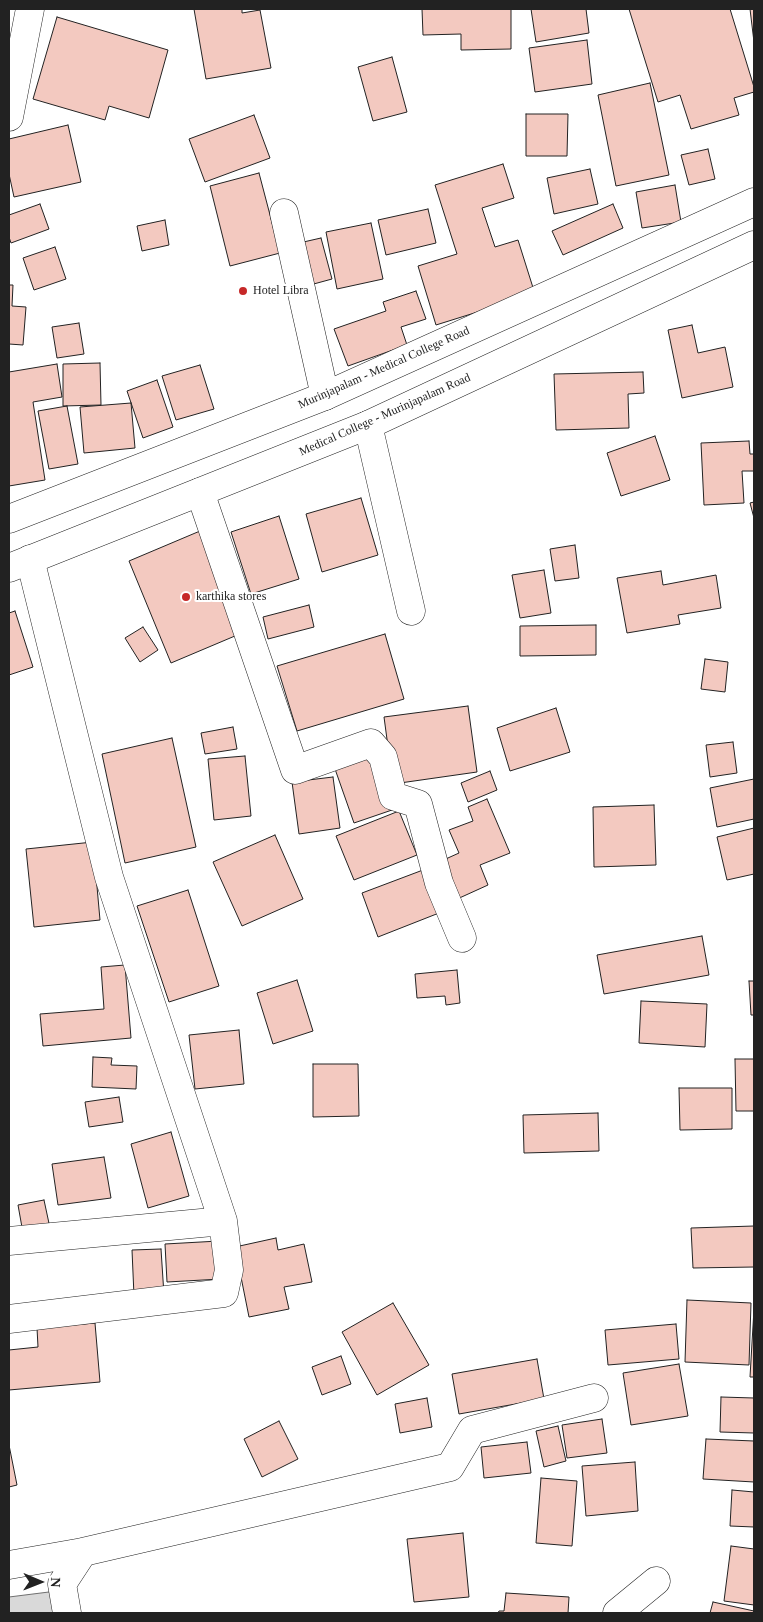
<!DOCTYPE html>
<style>
body{margin:0}
#map{position:relative;width:763px;height:1622px;overflow:hidden;background:#fff;font-family:"Times New Roman",serif}
canvas{display:block}
.frame{position:absolute;inset:0;border:10px solid #222;pointer-events:none}
.north{position:absolute;left:15px;top:1557px;width:50px;height:50px;-webkit-text-stroke:4px #fff;paint-order:stroke;rotate:91deg;font-size:14px;font-weight:700;line-height:20px;text-align:center;color:#222}
.north::after{content:'';display:block;margin:auto;width:18px;height:22px;background:#222;clip-path:polygon(50% 0,100% 100%,50% 72%,0 100%)}
</style>
<div id="map">
<canvas width="763" height="1622"></canvas>
<div class="frame"></div>
<div class="north">N</div>
</div>
<script>
const context = document.querySelector('canvas').getContext('2d');
context.lineJoin = 'round';
function paint(path, color) {
  context.fillStyle = color;
  context.fill(path, 'evenodd');
}
function poly(rows) {
  const path = new Path2D();
  for (const r of rows) {
    path.moveTo(r[0], r[1]);
    for (let i = 2; i < r.length; i += 2) path.lineTo(r[i], r[i + 1]);
  }
  return path;
}
function trace(path, color, width, dash) {
  context.strokeStyle = color;
  context.lineWidth = width;
  context.lineCap = dash ? 'butt' : 'round';
  context.setLineDash(dash || []);
  context.stroke(path);
}
function label(font, color, halo, rows, align = 'center') {
  context.font = font + ' "Times New Roman",serif';
  context.lineWidth = 4;
  context.setLineDash([]);
  context.textBaseline = 'middle';
  context.strokeStyle = halo;
  context.fillStyle = color;
  for (const [text, x, y, turn = 0] of rows) {
    context.save();
    context.translate(x, y);
    context.rotate((+turn || 0) * Math.PI / 180);
    context.textAlign = isNaN(turn) ? turn : align;
    if (halo) context.strokeText(text, 0, 0);
    context.fillText(text, 0, 0);
    context.restore();
  }
}
const water = poly([
 [57,1591,60,1613,9,1613,9,1597,57,1591]
]);
paint(water, '#d9d9d9');
trace(water, '#6f6f6f', 1);
const building = poly([
 [194,9,242,9,242,13,260,10,271,68,206,79,194,9],
 [422,9,511,9,511,49,461,50,461,34,423,35,422,9],
 [531,9,586,9,589,33,536,42,531,9],
 [629,9,730,9,754,87,754,92,734,98,739,115,691,129,680,95,658,102,629,9],
 [750,9,754,9,754,42,750,9],
 [57,17,168,50,149,118,109,106,105,120,33,99,57,17],
 [587,40,592,84,535,92,529,48,587,40],
 [392,57,407,112,373,121,358,67,392,57],
 [650,83,669,175,616,186,598,95,650,83],
 [526,114,568,114,567,156,526,156,526,114],
 [254,115,270,158,205,182,189,139,254,115],
 [68,125,81,182,14,197,9,174,9,139,68,125],
 [708,149,715,179,689,185,681,155,708,149],
 [503,164,514,198,482,208,495,247,518,240,535,294,436,325,418,266,457,254,435,185,503,164],
 [590,169,598,204,554,214,547,178,590,169],
 [259,173,280,253,230,266,210,186,259,173],
 [675,185,681,222,642,228,636,192,675,185],
 [40,204,49,229,11,243,9,237,9,215,40,204],
 [613,204,623,228,563,255,552,231,613,204],
 [428,209,436,243,386,255,378,220,428,209],
 [165,220,169,245,142,251,137,226,165,220],
 [371,223,383,279,337,289,326,232,371,223],
 [321,238,332,279,310,285,299,243,321,238],
 [55,247,66,279,34,290,23,258,55,247],
 [9,285,13,285,12,306,26,307,23,345,9,344,9,285],
 [416,291,426,319,401,327,407,345,348,366,334,329,386,311,383,302,416,291],
 [79,323,84,354,57,358,52,327,79,323],
 [692,325,698,353,725,347,733,387,682,398,668,330,692,325],
 [100,363,101,405,63,406,63,364,100,363],
 [57,364,62,397,33,402,45,480,9,486,9,372,57,364],
 [200,365,214,409,176,420,162,376,200,365],
 [643,372,644,393,628,394,629,428,556,430,554,374,643,372],
 [157,380,173,427,143,438,127,391,157,380],
 [131,403,135,448,84,453,80,407,131,403],
 [67,406,78,464,49,469,38,411,67,406],
 [655,436,670,480,621,496,607,453,655,436],
 [749,441,750,454,754,454,754,471,742,471,744,503,704,505,701,443,749,441],
 [361,498,378,555,322,572,306,514,361,498],
 [754,502,754,518,750,503,754,502],
 [279,516,299,579,251,594,231,532,279,516],
 [200,531,242,633,171,663,129,561,200,531],
 [575,545,579,578,555,581,550,549,575,545],
 [544,570,551,613,520,618,512,575,544,570],
 [661,571,663,585,716,575,721,608,678,615,680,624,627,633,617,578,661,571],
 [309,605,314,627,268,639,263,617,309,605],
 [15,611,33,667,9,675,9,613,15,611],
 [596,625,596,655,520,656,520,626,596,625],
 [143,627,158,650,140,662,125,638,143,627],
 [385,634,404,699,297,731,277,666,385,634],
 [705,659,728,662,725,692,701,689,705,659],
 [468,706,477,772,393,784,384,717,468,706],
 [556,708,570,752,510,771,497,728,556,708],
 [233,727,237,749,205,754,201,733,233,727],
 [172,738,196,847,125,863,102,754,172,738],
 [733,742,737,773,710,777,706,745,733,742],
 [245,756,251,816,214,820,208,759,245,756],
 [374,756,392,810,354,823,335,769,374,756],
 [490,771,497,790,468,802,461,783,490,771],
 [333,777,340,828,299,834,292,782,333,777],
 [754,779,754,819,717,827,710,788,754,779],
 [487,799,510,853,480,865,488,885,455,900,439,862,459,853,449,830,473,821,468,807,487,799],
 [654,805,656,865,594,867,593,807,654,805],
 [399,811,417,855,354,880,336,836,399,811],
 [754,828,754,874,727,880,717,837,754,828],
 [275,835,303,899,242,926,213,862,275,835],
 [93,842,100,920,34,927,26,849,93,842],
 [423,870,439,913,378,937,362,893,423,870],
 [188,890,219,986,169,1002,137,906,188,890],
 [702,936,709,975,604,994,597,955,702,936],
 [125,965,131,1038,43,1046,40,1014,104,1009,101,967,125,965],
 [457,970,460,1003,446,1005,445,996,417,998,415,974,457,970],
 [297,980,313,1031,273,1044,257,993,297,980],
 [749,981,754,981,754,1015,751,1015,749,981],
 [641,1001,707,1004,705,1047,639,1043,641,1001],
 [239,1030,244,1084,195,1089,189,1035,239,1030],
 [93,1057,112,1058,111,1065,137,1066,136,1089,92,1087,93,1057],
 [735,1059,754,1059,754,1111,736,1111,735,1059],
 [313,1064,358,1064,359,1116,313,1117,313,1064],
 [679,1088,732,1088,732,1129,680,1130,679,1088],
 [119,1097,123,1122,89,1127,85,1102,119,1097],
 [598,1113,599,1151,524,1153,523,1115,598,1113],
 [171,1132,189,1196,148,1208,131,1144,171,1132],
 [104,1157,111,1198,58,1205,52,1164,104,1157],
 [44,1200,50,1228,23,1233,18,1205,44,1200],
 [754,1226,754,1267,693,1268,691,1228,754,1226],
 [276,1238,278,1250,304,1244,312,1282,284,1287,289,1309,249,1317,235,1247,276,1238],
 [219,1241,221,1279,167,1282,165,1244,219,1241],
 [161,1249,164,1295,134,1296,132,1250,161,1249],
 [687,1300,751,1303,749,1365,685,1362,687,1300],
 [393,1303,429,1365,377,1395,342,1332,393,1303],
 [754,1309,754,1377,750,1377,754,1309],
 [95,1323,100,1382,9,1390,9,1350,38,1347,37,1328,95,1323],
 [676,1324,679,1359,608,1365,605,1330,676,1324],
 [341,1356,351,1384,322,1395,312,1367,341,1356],
 [537,1359,544,1399,459,1414,452,1374,537,1359],
 [679,1364,688,1416,631,1425,623,1373,679,1364],
 [721,1397,754,1398,754,1433,720,1432,721,1397],
 [427,1398,432,1427,400,1433,395,1404,427,1398],
 [602,1419,607,1453,567,1458,562,1425,602,1419],
 [279,1421,298,1459,262,1477,244,1439,279,1421],
 [558,1426,566,1461,544,1467,536,1431,558,1426],
 [706,1439,754,1441,754,1482,703,1479,706,1439],
 [527,1442,531,1473,484,1478,481,1447,527,1442],
 [9,1445,17,1485,9,1487,9,1445],
 [635,1462,638,1511,586,1516,582,1466,635,1462],
 [541,1478,577,1481,572,1546,536,1543,541,1478],
 [732,1490,754,1492,754,1527,730,1526,732,1490],
 [463,1533,469,1597,414,1602,407,1539,463,1533],
 [731,1546,754,1549,754,1605,724,1601,731,1546],
 [506,1593,569,1597,568,1613,498,1613,499,1611,504,1611,506,1593],
 [713,1602,754,1611,754,1613,710,1613,713,1602]
]);
paint(building, '#f3c9c0');
trace(building, '#222', 1);
const street = poly([
 [9,117,30,9],
 [284,213,325,396],
 [368,425,411,611],
 [200,492,295,770,371,743,383,757,393,796,418,804,439,883,462,938],
 [9,1241,223,1221],
 [9,1319,224,1293,229,1270,223,1221,109,877,30,559],
 [9,1565,83,1552],
 [67,1613,62,1584,83,1552,450,1467,472,1430,594,1398],
 [617,1613,656,1581]
]);
const primary = poly([
 [9,519,325,396,754,202],
 [9,568,368,425,754,245]
]);
trace(street, '#222', 29);
trace(primary, '#222', 29);
trace(street, '#fff', 28);
trace(primary, '#fff', 28);
for (const [x, y, r, color] of [
 [243,291,5,"#c62828"],
 [186,597,5,"#c62828"]
]) {
  const dot = new Path2D();
  dot.arc(x, y, r, 0, 2 * Math.PI);
  context.fillStyle = color;
  context.fill(dot);
  trace(dot, '#fff', 2);
}
label('12px', '#222', '#fff', [
 ["Hotel Libra",253,291],
 ["karthika stores",196,597]
], 'left');
label('12px', '#222', '#fff', [
 ["Murinjapalam - Medical College Road",384,368,-24],
 ["Medical College - Murinjapalam Road",385,415,-24]
]);
</script>
